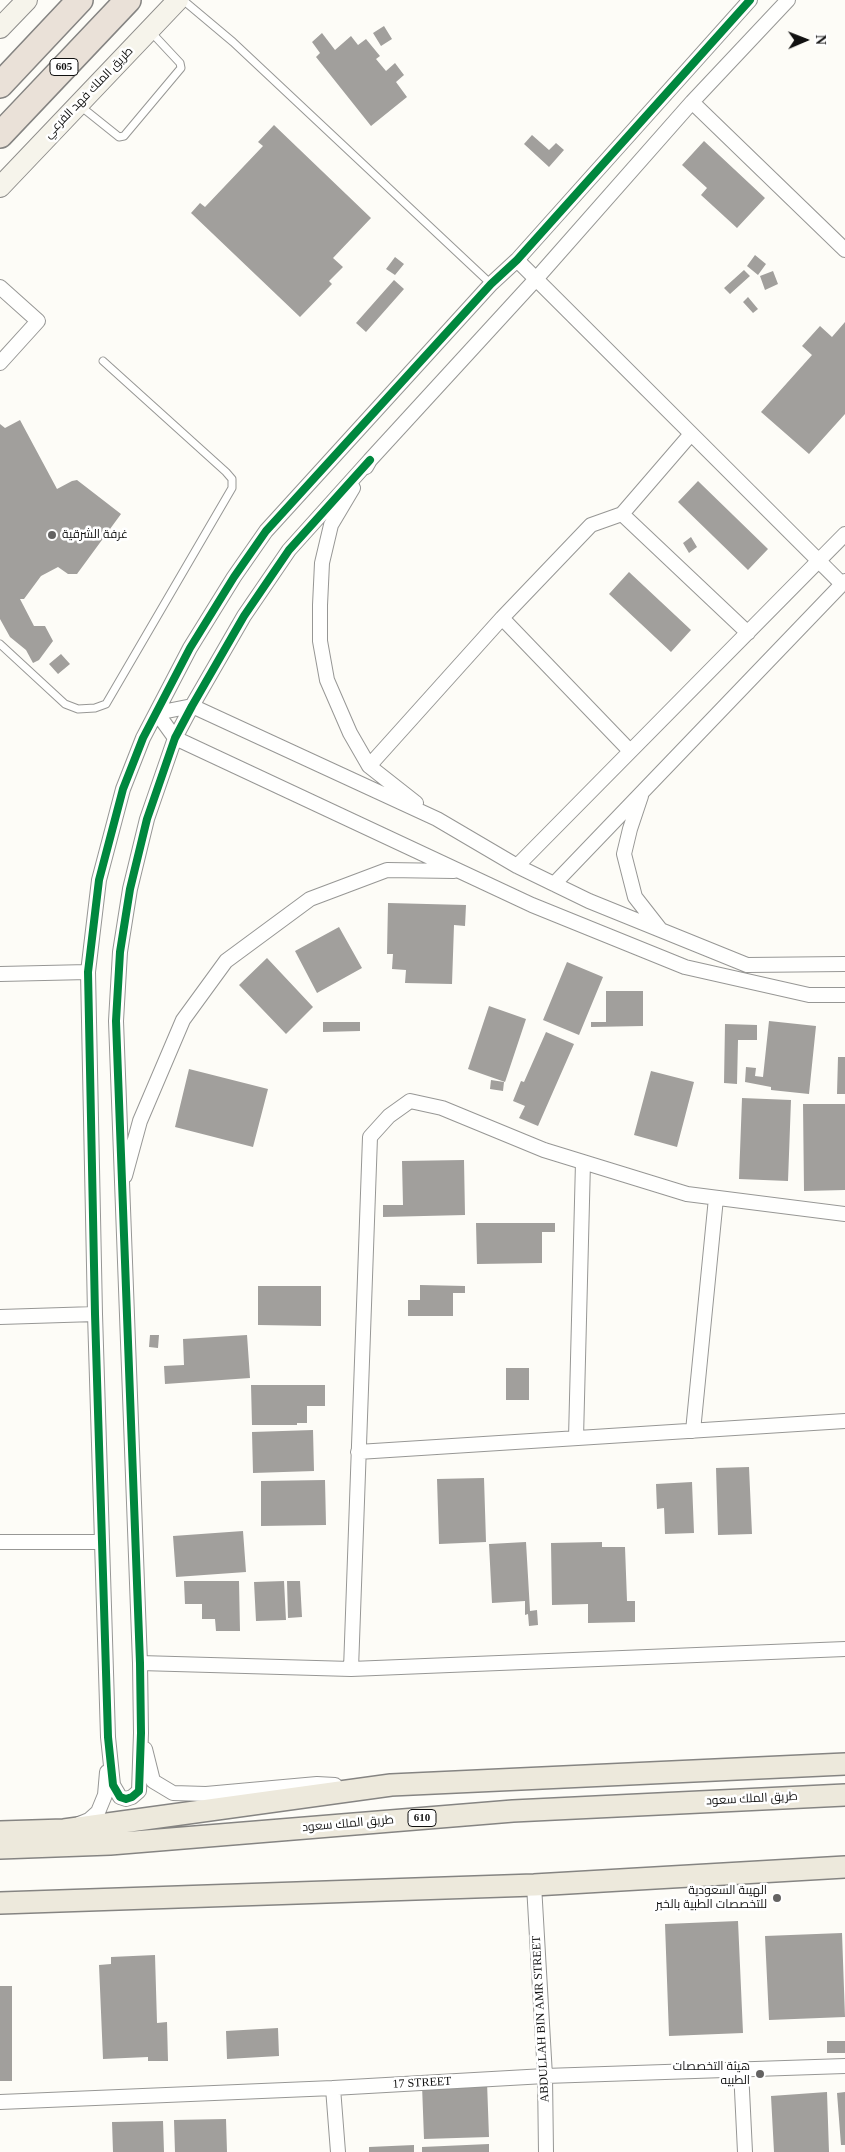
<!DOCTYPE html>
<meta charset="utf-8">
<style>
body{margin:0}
#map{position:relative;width:845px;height:2152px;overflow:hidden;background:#fdfcf7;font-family:"Times New Roman",serif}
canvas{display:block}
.north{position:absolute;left:780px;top:15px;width:50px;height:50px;-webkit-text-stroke:4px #fff;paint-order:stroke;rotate:89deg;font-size:14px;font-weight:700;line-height:20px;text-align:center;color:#111}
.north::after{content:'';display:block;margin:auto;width:18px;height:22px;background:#111;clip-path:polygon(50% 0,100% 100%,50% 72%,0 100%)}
</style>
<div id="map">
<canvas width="845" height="2152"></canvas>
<div class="north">N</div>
</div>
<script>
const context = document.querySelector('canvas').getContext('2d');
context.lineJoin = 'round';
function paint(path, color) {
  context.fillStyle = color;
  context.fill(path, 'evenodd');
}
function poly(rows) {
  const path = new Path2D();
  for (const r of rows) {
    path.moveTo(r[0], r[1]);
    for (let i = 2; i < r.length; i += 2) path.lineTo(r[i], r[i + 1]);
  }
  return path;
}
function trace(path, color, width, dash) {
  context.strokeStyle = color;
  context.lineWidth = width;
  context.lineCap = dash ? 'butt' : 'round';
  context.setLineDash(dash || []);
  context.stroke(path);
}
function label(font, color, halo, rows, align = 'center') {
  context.font = font + ' "Times New Roman",Cairo,serif';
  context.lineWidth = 5;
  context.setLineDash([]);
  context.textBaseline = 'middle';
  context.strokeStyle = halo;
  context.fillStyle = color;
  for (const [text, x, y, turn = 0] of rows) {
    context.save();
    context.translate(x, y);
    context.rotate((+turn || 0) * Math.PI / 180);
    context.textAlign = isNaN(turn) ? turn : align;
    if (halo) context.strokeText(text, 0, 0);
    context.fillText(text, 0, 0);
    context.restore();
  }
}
paint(poly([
 [384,26,392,39,381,46,373,33],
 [322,33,335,50,351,36,358,45,366,39,380,56,376,59,386,71,395,63,404,75,396,82,407,97,371,126,316,57,320,53,312,42],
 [274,125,371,218,333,258,343,267,329,281,332,284,300,317,191,213,200,203,205,207,263,146,258,142],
 [532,135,549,150,556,143,564,150,549,167,524,144],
 [704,141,765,198,737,228,701,195,707,188,682,165],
 [755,255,766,264,758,275,747,266],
 [395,257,404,264,395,275,386,269],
 [744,270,750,276,730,294,724,288],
 [773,271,778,284,765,290,760,276],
 [394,280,404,289,366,332,356,323],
 [748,297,758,309,753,313,743,302],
 [845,322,845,414,809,454,761,412,812,355,802,346,820,326,832,337],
 [20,420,57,489,72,481,77,480,121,514,77,574,68,574,58,567,41,576,24,599,20,599,34,626,45,626,53,641,39,660,33,663,26,650,10,637,0,619,0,424,5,428],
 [698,481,768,549,748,570,678,502],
 [691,537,697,547,689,553,683,543],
 [629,572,691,630,671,652,609,594],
 [61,654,70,664,58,674,49,664],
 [388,903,466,905,465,926,454,925,452,984,405,983,406,970,392,969,393,954,387,954],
 [339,927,362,968,317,993,295,951],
 [267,958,313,1007,286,1034,239,985],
 [567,962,603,977,579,1035,543,1020],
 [606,991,643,991,643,1026,591,1027,591,1022,606,1022],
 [489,1006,526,1019,505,1082,468,1069],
 [769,1021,816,1026,809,1094,771,1090,771,1087,745,1082,746,1067,756,1068,755,1076,763,1077],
 [323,1022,360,1022,360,1031,323,1032],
 [725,1024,757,1025,757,1040,738,1040,737,1084,724,1083],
 [546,1032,574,1044,538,1126,519,1118,525,1106,513,1101,521,1081,524,1082],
 [838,1057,845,1057,845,1094,837,1094],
 [189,1069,268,1089,253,1147,175,1127],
 [651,1071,694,1082,677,1147,634,1135],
 [491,1080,504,1082,503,1091,490,1089],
 [742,1098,791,1100,788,1181,739,1179],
 [803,1104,845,1104,845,1190,804,1191],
 [464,1160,465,1215,383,1217,383,1205,403,1205,402,1161],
 [476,1223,555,1223,555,1232,542,1232,542,1263,477,1264],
 [420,1285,465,1286,465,1293,453,1293,453,1316,408,1316,408,1300,420,1300],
 [258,1286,321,1286,321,1326,258,1325],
 [150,1335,159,1335,158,1348,149,1347],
 [247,1335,250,1378,165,1384,164,1366,184,1365,183,1339],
 [506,1368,529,1368,529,1400,506,1400],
 [251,1385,325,1385,325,1406,307,1406,307,1423,297,1423,297,1425,252,1425],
 [313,1430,314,1471,253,1473,252,1432],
 [749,1467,752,1534,718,1535,716,1468],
 [484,1478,486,1542,439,1544,437,1479],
 [325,1480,326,1525,261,1526,261,1481],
 [692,1482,694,1533,665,1534,664,1508,657,1509,656,1484],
 [243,1531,246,1572,176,1577,173,1536],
 [526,1542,530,1611,537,1610,538,1625,529,1626,528,1614,525,1615,525,1601,492,1603,489,1544],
 [602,1542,602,1547,625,1547,627,1601,635,1601,635,1622,588,1623,588,1604,552,1605,551,1543],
 [184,1581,239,1581,240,1631,216,1631,215,1619,202,1619,202,1604,185,1604],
 [284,1581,286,1620,256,1621,254,1582],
 [287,1581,300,1581,302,1617,288,1618],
 [738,1921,743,2033,669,2036,665,1924],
 [842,1933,845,2017,769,2020,765,1936],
 [155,1955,157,2023,167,2022,168,2061,148,2061,148,2057,103,2059,99,1965,111,1964,111,1957],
 [0,1986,12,1986,12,2081,0,2081],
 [278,2028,279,2056,227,2059,226,2031],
 [827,2041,845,2041,845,2053,827,2053],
 [487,2082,489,2137,424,2139,422,2085],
 [827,2092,829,2152,774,2152,771,2096],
 [845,2092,845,2145,841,2145,837,2093],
 [226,2119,227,2152,175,2152,174,2120],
 [163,2121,164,2152,113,2152,112,2122],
 [489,2144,489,2152,422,2152,422,2147],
 [414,2145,414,2152,369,2152,369,2147]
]), '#a19f9c');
const service = poly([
 [183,0,233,42,491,284],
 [79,105,119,137,124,136,181,68,180,63,151,32],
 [0,644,65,704,78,709,95,708,106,704,232,488,232,479,226,472,103,361]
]);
const minor = poly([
 [692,102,845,250],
 [517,260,842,584],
 [0,287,38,321,0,363],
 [370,460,289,550,244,616,192,706,175,738,147,819,130,889,120,952,116,1021,140,1663,141,1733,139,1791,132,1797,126,1799,120,1797,113,1785,108,1737,95,1314,88,972,99,880,123,789,143,738,190,648,234,577,266,531,491,284,517,260,750,0],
 [366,467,370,460,536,279,692,102,788,0],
 [353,488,331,525,322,563,320,605,320,641,327,680,350,733,369,766,416,803],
 [622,514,748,633],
 [502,618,630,751],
 [369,766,502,618,591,525,622,514,691,434],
 [641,796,630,829,624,854,635,897,660,929],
 [517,866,845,534],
 [554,884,845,581],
 [845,964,747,965,589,901,517,866,437,819,192,706,157,713,175,738,532,905,685,967,809,995,845,995],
 [0,974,88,972],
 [125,1176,140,1121,183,1020,226,961,310,899,387,870,454,871],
 [0,1317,95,1314],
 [693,1431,716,1198],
 [576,1438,583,1162],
 [358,1452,845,1421],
 [0,1542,102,1542],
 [140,1663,351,1669,845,1649],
 [351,1669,370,1137,389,1116,410,1101,442,1108,544,1150,687,1194,845,1214],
 [145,1749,153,1781,173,1793,206,1794,317,1784,335,1785],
 [79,1824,89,1820,98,1812,105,1795,107,1772],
 [534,1885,545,2076,546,2152],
 [741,2070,745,2152],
 [333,2088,338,2152],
 [0,2102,333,2088,545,2076,845,2066]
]);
const secondary = poly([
 [0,28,27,0],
 [0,187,178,0]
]);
const primary = poly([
 [0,1832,64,1830,391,1785,845,1764],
 [0,1848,110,1844,513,1811,845,1795],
 [0,1903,534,1885,845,1867]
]);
const motorway = poly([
 [0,85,80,0],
 [0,135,128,0]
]);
trace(service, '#979795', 9);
trace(minor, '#979795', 16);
trace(secondary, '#8e8d8b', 22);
trace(primary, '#858482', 24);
trace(motorway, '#858482', 28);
trace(service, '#fffffe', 7);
trace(minor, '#fffffe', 14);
trace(secondary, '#f6f4eb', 20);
trace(primary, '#ede9dc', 21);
trace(motorway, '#eae1d8', 25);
trace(poly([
 [370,460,289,550,244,616,192,706,175,738,147,819,130,889,120,952,116,1021,140,1663,141,1733,139,1791,132,1797,126,1799,120,1797,113,1785,108,1737,95,1314,88,972,99,880,123,789,143,738,190,648,234,577,266,531,491,284,517,260,750,0]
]), '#00873e', 8);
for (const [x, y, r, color] of [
 [52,535,5,"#646362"],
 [777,1898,5,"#646362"],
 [760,2074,5,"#646362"]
]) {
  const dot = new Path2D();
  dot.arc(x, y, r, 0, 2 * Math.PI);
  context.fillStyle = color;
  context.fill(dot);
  trace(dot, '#fff', 2);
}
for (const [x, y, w] of [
 [64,67,28],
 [422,1818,28]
]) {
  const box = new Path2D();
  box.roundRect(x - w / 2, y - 8.5, w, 17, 4);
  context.fillStyle = '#fff';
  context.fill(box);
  trace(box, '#111', 1);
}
label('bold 11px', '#111', null, [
 ["605",64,67],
 ["610",422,1818]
]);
label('12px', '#111', '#fff', [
 ["طريق الملك فهد الفرعي",89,93,-46],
 ["طريق الملك سعود",752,1799,-3],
 ["طريق الملك سعود",348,1824,-5],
 ["ABDULLAH BIN AMR STREET",541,2019,-93],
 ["17 STREET",422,2083,-3]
]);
label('12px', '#111', '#fff', [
 ["غرفة الشرقية",62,535,"left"],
 ["الهيىة السعودية",767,1891],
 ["للتخصصات الطبية بالخبر",767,1905],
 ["هيئة التخصصات",750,2067],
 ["الطبيه",750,2081]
], 'right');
</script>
